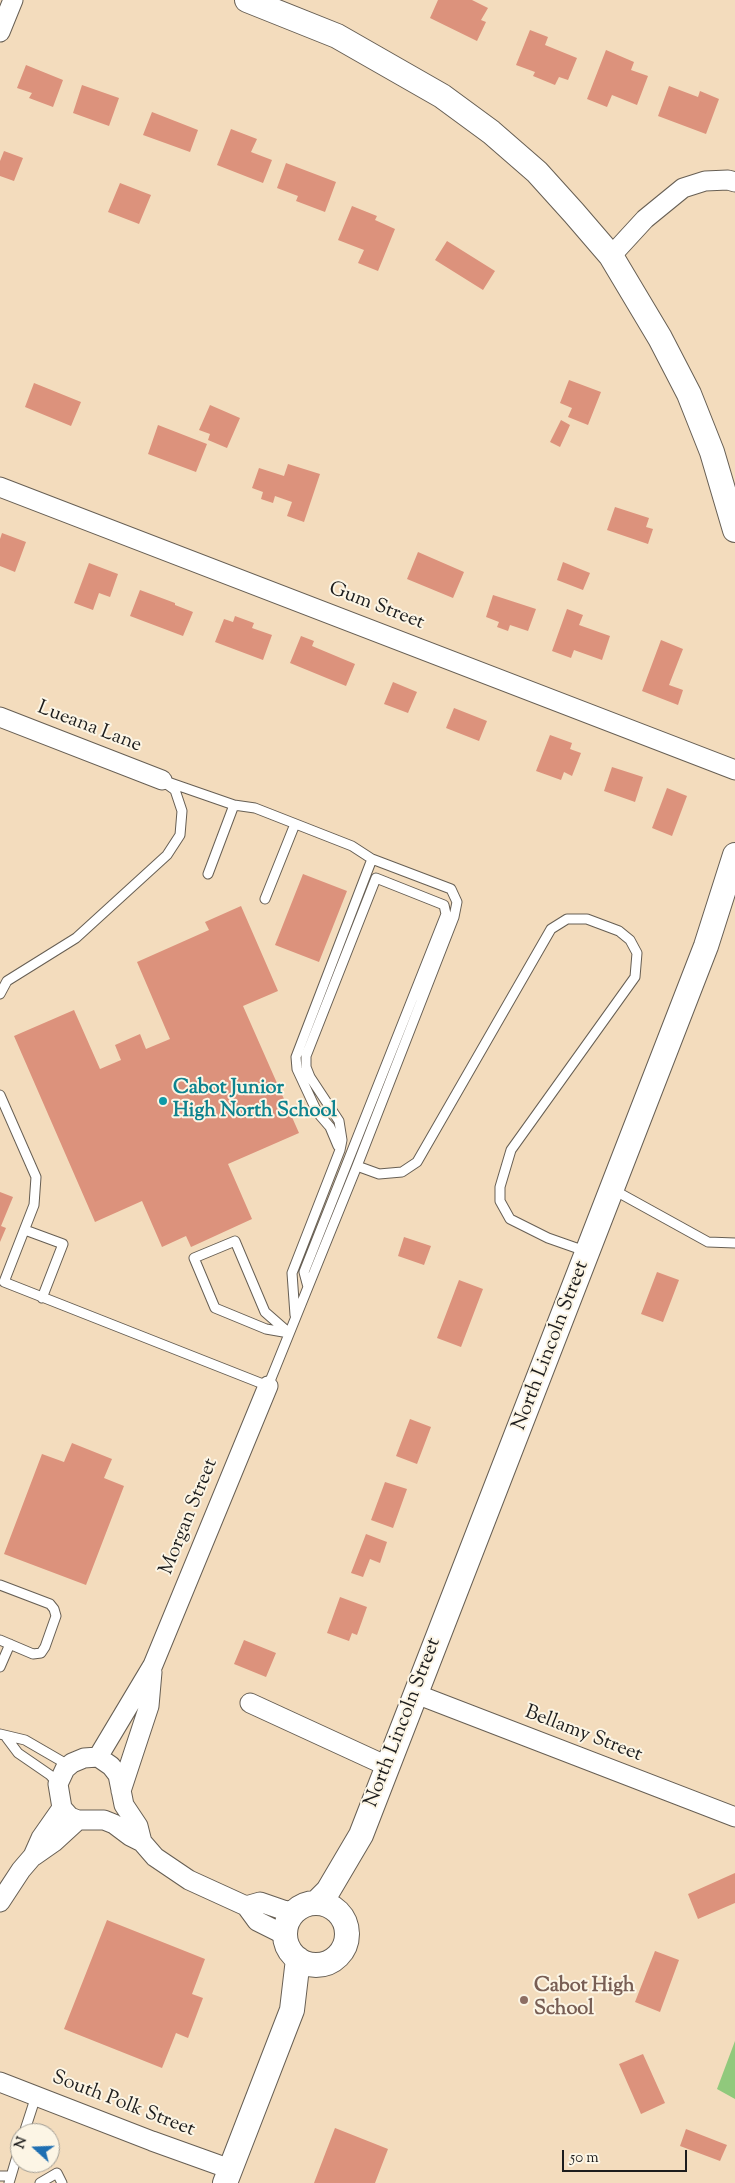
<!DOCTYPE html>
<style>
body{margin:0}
#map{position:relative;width:735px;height:2183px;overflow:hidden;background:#f3dcbd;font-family:"Sorts Mill Goudy",serif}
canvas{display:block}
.north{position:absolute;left:10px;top:2123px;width:50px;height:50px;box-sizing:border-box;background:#fcf5e5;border:1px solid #a29e95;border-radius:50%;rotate:290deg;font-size:14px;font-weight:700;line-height:20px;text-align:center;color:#1c1c1c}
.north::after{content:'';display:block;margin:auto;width:18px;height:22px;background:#1f6fb2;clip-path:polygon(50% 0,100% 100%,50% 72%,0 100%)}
.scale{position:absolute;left:562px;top:2150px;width:125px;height:22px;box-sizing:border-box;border:2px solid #1c1c1c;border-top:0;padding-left:6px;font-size:15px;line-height:18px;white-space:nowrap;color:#1c1c1c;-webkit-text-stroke:4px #fcf5e5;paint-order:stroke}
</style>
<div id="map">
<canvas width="735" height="2183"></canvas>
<div class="north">N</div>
<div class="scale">50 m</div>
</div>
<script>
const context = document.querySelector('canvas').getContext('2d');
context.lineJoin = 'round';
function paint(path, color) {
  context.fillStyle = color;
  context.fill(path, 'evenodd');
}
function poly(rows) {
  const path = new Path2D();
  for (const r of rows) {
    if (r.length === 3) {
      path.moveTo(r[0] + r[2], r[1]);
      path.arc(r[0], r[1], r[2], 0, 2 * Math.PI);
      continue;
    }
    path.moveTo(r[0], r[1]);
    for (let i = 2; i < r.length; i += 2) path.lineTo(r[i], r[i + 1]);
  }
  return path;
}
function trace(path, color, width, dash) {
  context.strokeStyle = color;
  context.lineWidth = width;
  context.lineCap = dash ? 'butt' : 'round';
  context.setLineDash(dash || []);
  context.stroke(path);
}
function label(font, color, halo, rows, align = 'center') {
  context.font = font + ' "Sorts Mill Goudy",serif';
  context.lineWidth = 4;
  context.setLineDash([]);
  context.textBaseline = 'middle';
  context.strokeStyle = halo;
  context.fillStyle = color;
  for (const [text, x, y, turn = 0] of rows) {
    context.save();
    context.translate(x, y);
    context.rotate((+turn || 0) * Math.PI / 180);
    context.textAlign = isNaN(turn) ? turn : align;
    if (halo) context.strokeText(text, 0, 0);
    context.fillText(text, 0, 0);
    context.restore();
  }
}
paint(poly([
 [735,2041,735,2099,717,2089]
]), '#90c97c');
paint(poly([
 [438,0,472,0,488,8,481,20,486,22,477,41,430,18],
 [530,30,548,37,545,45,577,58,568,80,559,77,555,85,533,76,535,72,516,65],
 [606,50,634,62,631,70,648,76,637,105,612,95,607,107,587,99],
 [26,65,63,80,53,107,29,98,32,93,17,88],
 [82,85,119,98,109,126,73,113],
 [669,86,698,97,700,91,719,99,706,134,658,116],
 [152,112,198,130,190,152,143,135],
 [231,129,257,139,251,152,272,160,263,183,217,165],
 [4,151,23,158,14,181,0,176,0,161],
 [286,163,336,182,325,212,296,201,298,196,277,188],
 [120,183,151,195,139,224,108,212],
 [352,206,377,216,375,220,395,229,378,271,358,263,364,250,338,240],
 [447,241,495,271,483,290,435,260],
 [569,380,601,392,588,425,568,417,572,408,560,403],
 [34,383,81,402,71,426,25,407],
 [210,405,240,418,227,448,208,440,210,434,199,430],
 [561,420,570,425,560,447,550,442],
 [158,425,207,444,196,472,148,454],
 [288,464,320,474,304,522,287,516,292,502,275,496,273,503,261,499,263,492,252,488,259,468,284,476],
 [615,507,649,518,646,527,653,529,648,544,607,530],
 [2,533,26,542,15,572,0,566,0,539],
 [418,552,464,572,453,598,407,579],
 [563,562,590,573,583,590,557,580],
 [89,563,118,574,110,597,99,593,93,610,74,603],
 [140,590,175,603,175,605,193,612,183,636,130,616],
 [493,595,536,609,528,631,510,625,508,631,497,627,499,622,486,617],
 [567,609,583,615,579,625,610,636,602,660,574,650,571,658,552,651],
 [235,616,254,623,252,628,272,635,263,660,215,642,224,619,233,622],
 [301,636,314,641,312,646,355,664,346,686,290,663],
 [661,640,683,649,669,685,683,690,678,705,642,691],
 [393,682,417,692,408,713,384,704],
 [454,708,487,721,479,741,446,728],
 [550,735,572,743,570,749,581,753,572,776,564,772,561,780,536,771],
 [612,767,643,777,635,802,604,791],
 [667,788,687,796,672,836,652,828],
 [303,874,347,891,319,962,275,945],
 [241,906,278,991,243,1006,299,1133,228,1164,252,1219,191,1247,186,1236,162,1247,142,1201,95,1222,14,1036,74,1010,100,1069,121,1060,115,1045,140,1034,146,1049,170,1039,137,962,209,930,205,922],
 [0,1192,13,1197,1,1226,6,1228,0,1242],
 [404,1237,431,1246,424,1265,398,1256],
 [657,1272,679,1280,663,1322,641,1314],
 [459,1280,483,1289,461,1347,437,1338],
 [410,1419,431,1427,417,1464,396,1456],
 [72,1443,112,1459,104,1478,124,1486,86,1585,4,1554,42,1454,64,1462],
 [385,1482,407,1489,393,1528,371,1520],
 [366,1534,387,1542,380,1563,370,1559,363,1577,351,1573],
 [340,1597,367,1607,357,1635,352,1633,349,1641,327,1633],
 [244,1640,276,1653,266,1677,234,1664],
 [735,1873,735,1903,698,1919,688,1894],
 [107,1920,205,1959,192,1994,203,1998,188,2038,176,2033,162,2068,64,2029],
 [655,1951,679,1960,660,2012,635,2002],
 [643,2054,665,2103,641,2114,619,2064],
 [335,2128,388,2149,375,2183,314,2183],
 [686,2129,727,2145,720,2161,680,2146]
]), '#dc927c');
const service = poly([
 [208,874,234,805],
 [265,899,295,824],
 [0,994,7,981,76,938,167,855,180,835,182,811,175,790,168,785],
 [0,1095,36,1177,34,1205,4,1282,268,1386,357,1166,454,917,457,902,451,889,372,859,352,846,255,808,234,805,162,780],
 [338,1146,330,1127,317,1112,297,1069,296,1057,372,859],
 [357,1166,379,1174,402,1172,417,1162,551,929,567,919,587,919,619,931,630,940,637,953,635,977,511,1150,500,1187,500,1201,510,1219,548,1238,585,1251],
 [612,1189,708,1242,735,1243],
 [25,1230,63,1244,42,1298],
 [235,1241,265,1312,289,1333,266,1329,215,1308,194,1258,235,1241],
 [295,1315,292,1273,340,1150,342,1140,339,1121,310,1077,306,1067,306,1056,376,878,444,905,446,914,304,1272,308,1287],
 [0,1585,50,1604,54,1609,56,1616,45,1647,41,1653,33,1654,0,1640],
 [0,1667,10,1644],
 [0,1734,25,1740,63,1762,72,1763],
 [6,1737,18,1753,50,1775,58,1784],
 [24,2133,36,2096],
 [0,2176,11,2176],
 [9,2183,20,2146],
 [40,2183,57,2173,62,2183]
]);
const minor = poly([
 [0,32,13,0],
 [611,256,645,219,683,188,705,181,728,180,735,182],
 [0,487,735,770],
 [0,717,162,780],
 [416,1694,735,1817],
 [250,1703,387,1766],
 [98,1757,153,1665,268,1386],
 [98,1757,111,1766,118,1775,124,1805,138,1826,142,1842],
 [121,1791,149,1706,152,1672],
 [62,1808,70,1817,78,1820,104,1820,114,1824,130,1836,142,1842,155,1857,189,1880,246,1906,257,1921,281,1933,286,1939],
 [34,1856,54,1842,78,1820],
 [0,1902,21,1870,33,1856,41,1838,62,1808,58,1784,65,1769,72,1763,84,1758,98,1757],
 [246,1906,260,1902,286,1911,297,1910],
 [0,2082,152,2141,230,2169]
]);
const tertiary = poly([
 [247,0,337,36,442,96,491,132,537,172,574,213,611,256,660,338,689,394,712,452,735,530],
 [316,1903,328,1891,361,1835,706,946,735,855],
 [316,1934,31],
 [225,2183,292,2010,298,1959]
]);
trace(service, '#675f54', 11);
trace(minor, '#675f54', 21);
trace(tertiary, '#675f54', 26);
trace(service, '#fff', 9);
trace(minor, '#fff', 19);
trace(tertiary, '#fff', 24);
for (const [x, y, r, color] of [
 [163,1101,5,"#0f9aa8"],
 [524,2000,5,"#8d6e63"]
]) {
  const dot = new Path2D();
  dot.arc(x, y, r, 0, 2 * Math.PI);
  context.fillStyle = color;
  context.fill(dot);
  trace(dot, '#fcf5e5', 2);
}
label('20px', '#1c1c1c', '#fcf5e5', [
 ["Gum Street",376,607,21],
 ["Lueana Lane",89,728,21],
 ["North Lincoln Street",552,1346,-69],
 ["Morgan Street",190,1517,-68],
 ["North Lincoln Street",404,1723,-69],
 ["Bellamy Street",583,1735,21],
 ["South Polk Street",123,2105,21]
]);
label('bold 20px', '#0d838f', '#fcf5e5', [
 ["Cabot Junior",173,1090],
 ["High North School",173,1113]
], 'left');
label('bold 20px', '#785e54', '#fcf5e5', [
 ["Cabot High",534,1988],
 ["School",534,2011]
], 'left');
</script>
